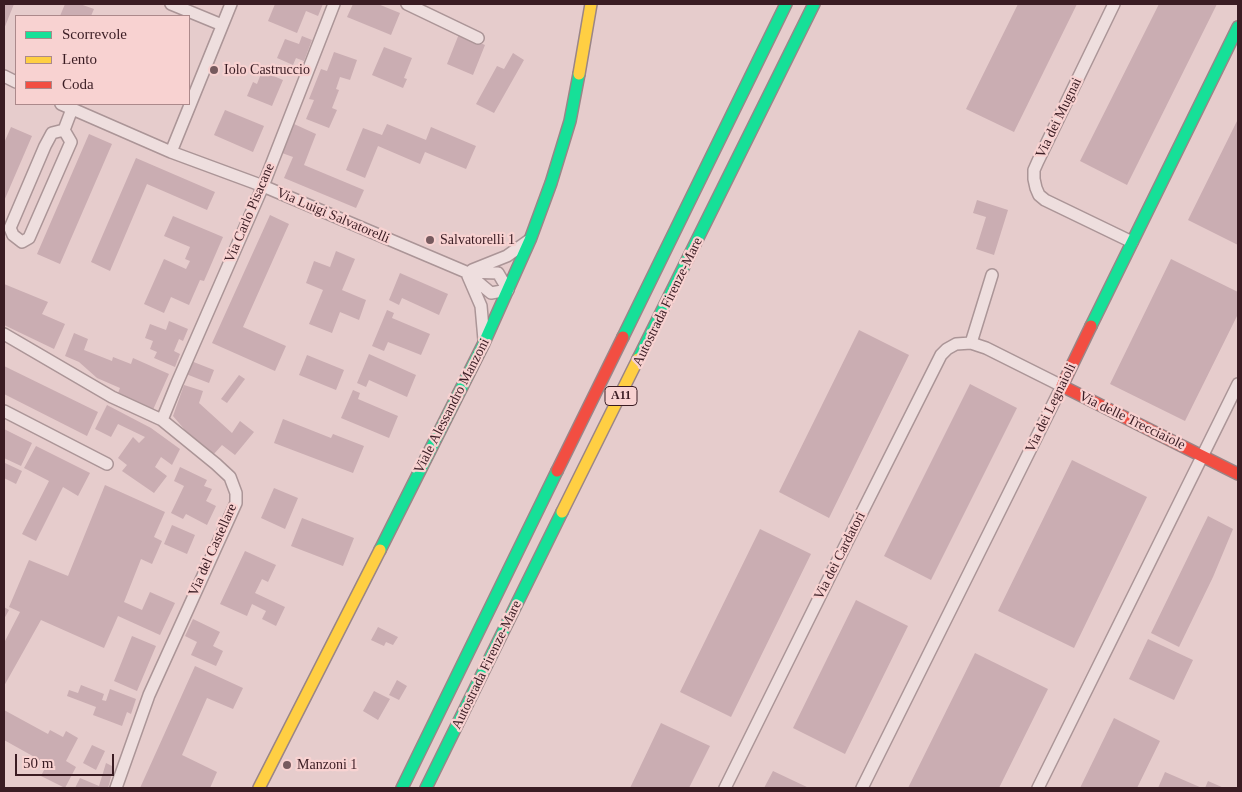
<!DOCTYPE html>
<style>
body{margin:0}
#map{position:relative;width:1242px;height:792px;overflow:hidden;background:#e6cccc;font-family:Georgia,serif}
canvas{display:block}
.frame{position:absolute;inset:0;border:5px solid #3a1c23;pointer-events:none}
.legend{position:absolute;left:15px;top:15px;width:175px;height:90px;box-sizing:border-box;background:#f8d2d1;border:1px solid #ac898b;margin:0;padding:6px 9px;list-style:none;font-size:15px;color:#3a1c23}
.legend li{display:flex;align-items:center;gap:10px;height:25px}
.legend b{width:25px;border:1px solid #ac898b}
.scale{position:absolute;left:15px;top:754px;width:99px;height:22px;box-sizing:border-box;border:2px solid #3a1c23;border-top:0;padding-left:6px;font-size:15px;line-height:18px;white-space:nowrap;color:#3a1c23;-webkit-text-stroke:4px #f8d2d1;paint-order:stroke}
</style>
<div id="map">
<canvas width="1242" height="792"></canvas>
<div class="frame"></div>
<ul class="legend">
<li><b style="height:6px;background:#16e098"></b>Scorrevole</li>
<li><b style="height:6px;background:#ffcf43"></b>Lento</li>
<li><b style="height:6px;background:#f24e42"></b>Coda</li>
</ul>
<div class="scale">50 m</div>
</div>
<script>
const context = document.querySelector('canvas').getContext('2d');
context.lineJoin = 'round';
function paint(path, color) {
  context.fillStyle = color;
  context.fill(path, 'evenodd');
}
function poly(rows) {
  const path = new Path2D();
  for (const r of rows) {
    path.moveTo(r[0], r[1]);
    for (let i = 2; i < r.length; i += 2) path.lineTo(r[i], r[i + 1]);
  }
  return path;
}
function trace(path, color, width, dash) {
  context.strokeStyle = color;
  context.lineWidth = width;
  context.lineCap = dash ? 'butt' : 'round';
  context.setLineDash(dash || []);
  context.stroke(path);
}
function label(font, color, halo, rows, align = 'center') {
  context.font = font + ' Georgia,serif';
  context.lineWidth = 4.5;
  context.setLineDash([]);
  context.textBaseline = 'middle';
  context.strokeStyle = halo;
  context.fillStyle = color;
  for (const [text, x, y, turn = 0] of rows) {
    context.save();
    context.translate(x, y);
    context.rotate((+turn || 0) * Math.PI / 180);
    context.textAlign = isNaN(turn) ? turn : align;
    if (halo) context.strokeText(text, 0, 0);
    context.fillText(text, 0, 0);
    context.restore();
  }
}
paint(poly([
 [4,4,14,4,4,29],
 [65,4,80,4,94,9,91,16,60,16],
 [275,4,323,4,318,16,306,11,297,33,268,21],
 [353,4,378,4,400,13,391,35,347,17],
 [1018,4,1077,4,1014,132,966,109],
 [1159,4,1217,4,1127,185,1080,161],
 [459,34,485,45,473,75,447,64],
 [302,36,312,40,304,61,296,58,293,65,277,58,285,39,299,44],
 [384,47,412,58,404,78,407,79,403,88,372,75],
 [334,52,357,60,350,80,340,77,336,89,339,90,332,108,337,110,329,128,306,119,314,100,309,99,321,69,327,71],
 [513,53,524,60,494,113,476,104,497,66,504,69],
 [262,71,283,80,272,106,247,96,253,82,257,84],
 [225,110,264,126,253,152,214,135],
 [1238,119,1238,245,1188,220],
 [294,124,316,134,304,165,364,190,356,208,284,178,293,157,282,153],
 [387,124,426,140,431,127,476,146,466,169,425,152,420,164,378,146,365,178,346,170,363,128,382,135],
 [11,127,32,136,4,201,4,143],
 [89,134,112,144,60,264,37,254],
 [136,158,215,192,207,210,147,184,110,271,91,262],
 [977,200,1008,210,994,255,976,249,986,217,973,213],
 [270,215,289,224,243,327,286,346,275,371,212,343],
 [173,216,223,237,204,281,200,280,189,305,171,297,164,313,144,304,164,259,186,269,190,261,185,259,190,247,164,236],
 [336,251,355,259,342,290,366,300,359,320,340,312,332,333,309,324,323,290,306,283,314,261,330,267],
 [1171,259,1238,292,1238,314,1185,421,1110,384],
 [400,273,448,294,439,315,402,298,399,305,389,300],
 [4,284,48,302,42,314,65,324,54,349,4,325],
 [387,310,394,313,392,318,430,334,421,355,388,342,384,351,372,346],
 [169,321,188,329,183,341,179,339,174,351,180,354,175,367,154,358,157,352,150,349,153,341,145,338,150,324,166,330],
 [859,330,909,355,829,518,779,492],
 [74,333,88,339,84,350,112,361,113,357,131,364,133,358,169,374,152,412,117,396,120,388,97,378,79,362,65,356],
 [369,354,416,375,407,397,369,380,366,387,357,383],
 [307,355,344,370,336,390,299,375],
 [191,361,214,370,209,383,186,374],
 [4,366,98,412,87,436,4,394],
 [239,375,245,379,227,403,221,399],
 [970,384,1017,408,931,580,884,556],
 [184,385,203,391,199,403,232,433,240,421,254,432,235,455,222,445,213,455,185,430,173,416],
 [353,390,360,393,358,399,398,416,389,438,341,418],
 [107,405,151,428,180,449,172,465,161,457,155,467,167,476,154,493,122,471,127,465,118,458,133,437,139,443,145,437,118,424,111,437,95,429],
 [283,419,331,438,333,434,364,446,353,473,274,443],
 [4,429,32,443,21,466,4,458],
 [36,446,90,473,78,496,63,487,36,541,22,534,49,481,24,468],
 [1072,460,1147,497,1074,648,998,611],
 [5,463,22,471,16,484,4,478],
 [180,467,207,480,204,486,212,489,206,501,216,506,207,525,186,514,183,519,171,513,184,486,174,481],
 [105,485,165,512,154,537,162,541,152,564,141,559,124,602,142,610,150,592,175,603,160,635,118,616,104,648,41,620,4,686,4,643,20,612,9,607,29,560,68,576],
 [274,488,298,498,285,529,261,518],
 [1208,516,1233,529,1213,577,1179,647,1151,633],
 [302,518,354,538,343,566,291,546],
 [172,525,195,535,187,554,164,544],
 [760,529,811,554,731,717,680,692],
 [245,551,276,565,268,582,262,579,255,593,285,607,276,626,262,619,266,611,252,604,247,616,220,604],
 [856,600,908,626,845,754,793,728],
 [4,607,9,610,4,619],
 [193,619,220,632,213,646,223,651,216,666,191,655,197,642,185,636],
 [378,627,398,637,393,645,386,642,384,646,371,640],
 [132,636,156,646,137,691,114,681],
 [1148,639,1193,660,1174,700,1129,679],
 [975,653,1048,689,999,788,908,788],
 [195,666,243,688,233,709,207,698,182,755,217,772,210,788,140,788],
 [397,680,407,686,399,700,389,695],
 [81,685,104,694,102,700,106,701,110,689,136,699,131,714,127,712,122,726,93,715,96,707,67,696,69,690,78,693],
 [374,691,390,699,378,720,363,711],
 [4,710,48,734,50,730,63,737,66,731,78,738,66,761,76,767,65,788,41,776,47,764,4,740],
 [1114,718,1160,741,1137,788,1080,788],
 [661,723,710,746,689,788,630,788],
 [92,745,105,751,96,770,83,763],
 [106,763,114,767,108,788,75,788,80,778,99,786],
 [773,771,809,788,764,788],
 [1165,772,1202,788,1158,788],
 [1208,781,1224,788,1205,788]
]), '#caadb2');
const street = poly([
 [171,4,222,25],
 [407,4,478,38],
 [1114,4,1038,161,1034,170,1034,179,1036,188,1039,195,1045,200,1132,242],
 [4,76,16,82],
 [61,104,171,152,263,186,466,272,491,293,508,290,498,273,466,272],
 [64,130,71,142,29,238,22,242,13,235,10,228,45,146,52,133,64,130,72,109],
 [171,152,231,4],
 [472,270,507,256,528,241],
 [468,276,481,306,484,340],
 [4,334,112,397,162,420,216,464,230,477,236,493,236,503,149,695,116,788],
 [971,343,992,275],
 [4,411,107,464],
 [162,420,177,383,263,186,334,4],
 [725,788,831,574,941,355,947,349,956,344,971,343,986,348,1062,386,862,788],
 [1038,788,1238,384]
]);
const fast = poly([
 [1091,326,1238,27],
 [623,337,786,4],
 [638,359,814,4],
 [380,550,484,343,530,240,551,183,570,121,579,74],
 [402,788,557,471],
 [426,788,562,512]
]);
const slow = poly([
 [579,74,591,4],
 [562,512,638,359],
 [259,788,380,550]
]);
const jam = poly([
 [1091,326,1062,386,1238,474],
 [557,471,623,337]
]);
trace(street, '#ab9597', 14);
trace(fast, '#9a8587', 14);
trace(slow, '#9a8587', 14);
trace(jam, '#9a8587', 14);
trace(street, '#eedede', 11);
trace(fast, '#16e098', 11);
trace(slow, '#ffcf43', 11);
trace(jam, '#f24e42', 11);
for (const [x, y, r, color] of [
 [214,70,5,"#765a5e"],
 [430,240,5,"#765a5e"],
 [287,765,5,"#765a5e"]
]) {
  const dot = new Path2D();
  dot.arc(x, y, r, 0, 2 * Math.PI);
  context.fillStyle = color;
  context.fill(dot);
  trace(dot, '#f8d2d1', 2);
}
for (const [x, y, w] of [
 [621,396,32]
]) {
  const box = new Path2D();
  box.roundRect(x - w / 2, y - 9.5, w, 19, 4);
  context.fillStyle = '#f8d2d1';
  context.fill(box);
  trace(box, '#3a1c23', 1);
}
label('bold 12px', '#3a1c23', null, [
 ["A11",621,396]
]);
label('14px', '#3a1c23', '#f8d2d1', [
 ["Iolo Castruccio",224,70],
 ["Salvatorelli 1",440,240],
 ["Manzoni 1",297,765]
], 'left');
label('14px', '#3a1c23', '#f8d2d1', [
 ["Via dei Mugnai",1059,118,-64],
 ["Via Carlo Pisacane",250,213,-67],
 ["Via Luigi Salvatorelli",333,216,23],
 ["Autostrada Firenze-Mare",668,302,-64],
 ["Viale Alessandro Manzoni",452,406,-63],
 ["Via dei Legnaioli",1051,408,-64],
 ["Via delle Trecciaiole",1132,421,26],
 ["Via del Castellare",213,550,-66],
 ["Via dei Cardatori",840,556,-63],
 ["Autostrada Firenze-Mare",487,665,-64]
]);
</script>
